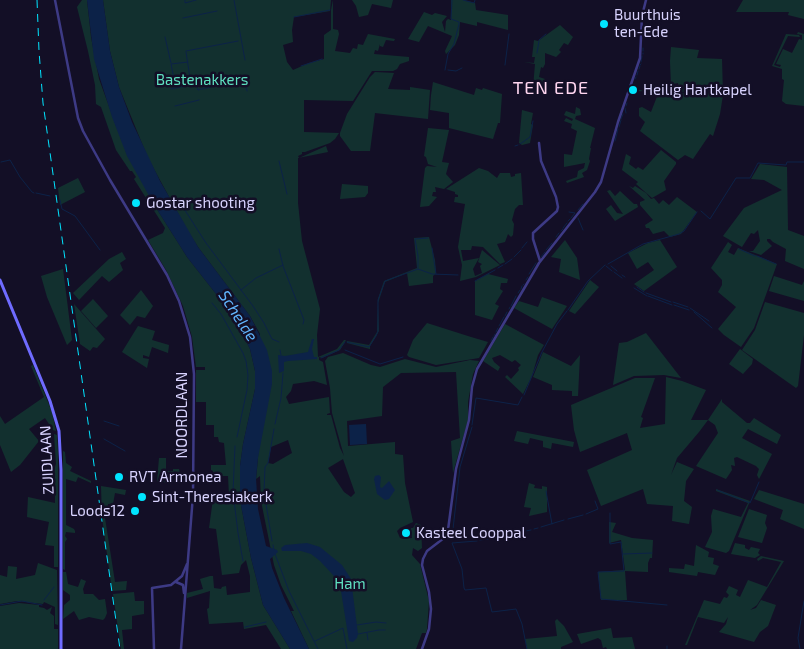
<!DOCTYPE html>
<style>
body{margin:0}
canvas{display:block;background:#130f26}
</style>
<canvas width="804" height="649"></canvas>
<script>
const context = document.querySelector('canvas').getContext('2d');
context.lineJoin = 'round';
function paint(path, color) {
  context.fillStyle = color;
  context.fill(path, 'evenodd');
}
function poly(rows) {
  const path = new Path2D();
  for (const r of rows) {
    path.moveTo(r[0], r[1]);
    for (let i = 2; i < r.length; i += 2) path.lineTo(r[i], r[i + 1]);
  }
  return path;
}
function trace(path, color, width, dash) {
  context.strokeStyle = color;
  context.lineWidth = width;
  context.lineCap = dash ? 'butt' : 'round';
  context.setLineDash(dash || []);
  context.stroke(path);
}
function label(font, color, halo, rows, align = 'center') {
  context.font = font + ' "Exo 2",sans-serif';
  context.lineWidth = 5;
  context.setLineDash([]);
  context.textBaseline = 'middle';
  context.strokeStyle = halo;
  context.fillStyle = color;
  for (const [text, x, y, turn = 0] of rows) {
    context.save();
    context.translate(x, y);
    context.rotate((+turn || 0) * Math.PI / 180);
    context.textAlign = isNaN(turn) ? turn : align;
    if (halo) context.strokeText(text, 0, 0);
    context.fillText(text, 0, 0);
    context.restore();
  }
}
paint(poly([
 [82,0,87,0,91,37,99,79,118,131,153,203,187,257,220,299,242,333,250,349,255,371,255,389,243,444,240,466,240,500,251,558,263,605,290,649,281,649,266,625,244,629,243,622,209,624,207,609,209,608,210,591,187,598,187,593,203,589,200,579,210,576,213,576,214,588,221,589,222,587,226,586,227,595,250,592,250,576,246,560,241,565,239,573,222,575,216,529,209,528,213,499,229,496,228,476,213,476,213,471,211,470,211,465,226,465,224,443,219,442,218,437,214,437,214,425,206,425,206,402,196,402,196,370,205,370,205,367,196,367,192,337,183,306,166,270,148,240,163,233,165,228,134,179,136,177,132,171,130,171,116,150,101,107,96,104,95,85,88,51,77,7],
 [103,0,331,0,330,11,294,17,292,30,293,42,283,45,287,62,293,70,309,63,324,59,324,35,331,30,331,10,333,0,333,29,338,30,339,34,335,51,350,53,353,48,357,49,358,44,363,45,368,34,395,39,394,41,386,40,383,47,380,46,380,44,378,51,375,50,374,54,409,57,409,61,400,64,397,69,393,71,372,71,353,101,304,100,304,132,339,133,335,139,330,143,305,152,302,152,302,154,298,156,299,158,326,146,328,152,298,158,298,203,302,241,320,309,317,335,318,357,337,349,344,340,346,340,340,350,322,358,319,357,319,360,323,362,327,385,314,381,293,384,291,391,286,397,289,404,329,397,330,413,327,414,327,415,331,415,340,448,344,456,332,413,330,388,325,361,328,357,343,353,371,365,380,367,405,359,436,367,470,360,479,361,473,374,468,402,468,420,453,473,451,441,460,438,456,372,401,373,383,387,382,416,347,421,348,446,395,442,395,454,403,455,405,483,413,522,400,528,397,531,400,538,403,539,412,538,411,528,413,528,416,523,421,525,422,548,418,551,413,548,412,555,420,564,429,601,427,629,426,633,422,633,416,649,309,649,291,611,294,611,281,585,274,565,261,501,260,476,256,479,258,458,260,334,250,316,198,247,186,228,148,158,119,87,110,51],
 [288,440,292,453,273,464,268,463,271,447],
 [343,459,355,493,351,497,344,492,328,468],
 [352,0,393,0,391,8,372,4,368,15,359,17,356,6],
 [451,0,464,0,475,3,476,10,508,15,508,30,477,22,477,26,460,22,459,35,455,45,446,54,445,51,452,36,428,26,419,42,408,39,424,12,432,15,435,13,447,16,442,22,445,32,446,21,448,19,451,20],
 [743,0,804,0,804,19,788,15,789,12,736,12],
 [560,25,573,37,568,45,564,43,559,50,561,52,556,57,545,53,545,64,543,68,541,67,539,77,545,79,543,83,546,87,533,88,535,64,524,62,534,63,535,57,532,57,534,40,538,41],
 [798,32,804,34,804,106,786,104,782,101,784,80,782,79,782,69,772,66,786,34,799,35,800,37,788,36,774,65,780,67,781,65,776,64,783,49,792,53,799,39,802,40,802,35,797,34],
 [671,47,699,50,697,58,722,59,723,95,720,114,713,136,710,134,693,159,685,155,678,160,640,131,645,122,639,116,639,108,642,107,651,112,658,94,702,92,721,94,721,92,701,91,679,92,678,83,673,84,673,91,670,92,632,91,632,89,648,91,648,85,671,85,670,61],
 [375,72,394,73,388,89,410,90,410,87,430,90,428,119,375,113,370,151,351,151,340,136,340,133,347,114,370,77],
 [433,82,474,95,476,88,482,90,483,88,502,94,500,123,498,123,493,139,449,128,449,113,430,110,431,95],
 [576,107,580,109,581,115,576,116,575,119,595,128,590,148,591,148,589,159,590,161,587,170,582,173,584,177,567,183,566,181,577,177,578,171,584,168,585,163,564,167,564,154,572,155,577,131,571,128,572,124,564,121,566,118,572,121,573,119,564,115,566,111,575,114],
 [522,110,533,113,531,124,533,125,530,143,522,145,519,143],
 [428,128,449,130,442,162,449,163,446,174,453,182,444,189,435,187,436,192,433,192,432,196,437,197,429,206,420,207,425,168,427,166,437,167,428,164,426,157,424,156],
 [661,150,676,162,676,164,664,181,666,190,652,198,636,184,638,182,622,170,626,154,631,157,629,164,636,169,638,167,643,170],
 [760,164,787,167,788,230,804,236,804,269,785,261,786,249,773,242,770,239,767,239,767,241,772,246,761,255,749,251,753,251,760,241,758,230,754,234,751,233,742,247,723,236,744,208,782,190,764,180,751,179],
 [479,168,488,171,497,178,500,173,510,173,511,177,515,176,515,174,521,173,523,205,519,205,515,209,512,220,514,224,513,235,511,237,508,234,505,242,497,244,505,262,500,264,483,247,472,246,471,250,461,250,463,261,479,258,473,269,475,276,482,273,480,266,482,264,478,262,482,250,500,265,476,277,460,281,462,265,458,247,465,204,454,202,455,197,458,197,458,195,455,194,455,192,446,189],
 [78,178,85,192,60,205,58,188],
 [342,184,368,186,368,193,365,197,340,199],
 [629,186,633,188,635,186,646,193,651,199,654,198,659,204,663,200,669,205,677,197,697,212,681,234,670,237,664,231,653,234,649,228,646,228,645,225,653,220,640,205,640,202,645,200],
 [610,190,615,196,620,191,634,204,637,204,638,207,615,221,606,209,611,205,617,213,623,214,607,191],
 [429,237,435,260,436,273,433,276,433,283,409,286,407,273,385,282,378,303,379,331,370,346,370,349,347,343,347,341,369,345,377,332,378,299,384,281,417,268,414,238],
 [565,240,577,258,580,280,559,272,561,259,551,257],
 [660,240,677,267,644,291,634,284,654,270,648,262,637,269,628,253,648,243],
 [728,242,732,245,728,252,734,255,738,248,777,264,754,328,741,347,724,335,718,329,736,307,718,292,722,285,722,280,711,268],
 [122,252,126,259,120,263,123,270,109,282,102,276,79,300,73,293,109,259],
 [63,269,72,340,67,345,47,297,41,276],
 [488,274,508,279,507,283,501,283,500,289,503,291,495,304,499,306,492,320,475,315,475,281],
 [774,276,802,285,804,281,804,301,769,291],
 [590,280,599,287,575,314,569,311],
 [141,290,153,306,145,318,137,316,130,325,120,315],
 [542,297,567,306,552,329,514,308,519,301,538,307],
 [93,299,108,316,96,328,81,311],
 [765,302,804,313,804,335,798,386,796,388,742,350,755,330],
 [74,304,105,339,97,348,93,347,90,351,80,344],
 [427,323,471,337,488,342,479,358,436,365,409,357,407,355,413,340],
 [505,324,544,345,538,355,532,376,523,394,505,377,507,375,511,379,519,370,518,368,521,365,515,360,512,362,500,355,492,358,494,362,500,367,498,371,483,361],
 [138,326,155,331,152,340,169,345,168,353,152,347,149,357,143,355,143,358,149,359,147,368,122,352],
 [646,333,681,378,664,375,634,376,613,385,619,343,627,342],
 [740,349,753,359,752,364,743,374,729,364],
 [543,352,571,366,580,355,578,396,572,396,572,391,552,390,552,385,533,377],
 [33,365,52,412,56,431,53,430,45,418,29,429,39,441,20,465,11,472,0,445,0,416,5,424,44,397,31,366],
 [666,377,682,381,706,390,691,420,708,420,699,432,677,458,671,475,677,462,694,469,686,481,684,501,692,507,689,524,672,521,673,506,647,504,643,489,601,506,587,470,632,450,627,433,580,452,574,430,571,405,635,378,655,378,641,417,643,418,640,428,665,424],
 [722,399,722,402,747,423,750,423,754,418,781,435,777,444,748,429,742,438,772,454,759,479,757,475,759,469,756,466,737,457,734,458,735,466,731,465,732,470,726,479,696,466,718,433,715,425,708,420],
 [517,431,574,442,573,447,552,443,551,449,543,447,543,441,530,438,528,444,514,441],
 [54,434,57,435,58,452,58,567,54,567,54,546,45,545,49,522,27,517,28,497,55,503,55,474,53,473,56,464],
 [63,451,65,452,66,463,72,467,70,471,91,481,91,483,78,477,76,482,66,479,66,525,74,529,75,531,75,533,66,532,65,536,67,539,65,542,65,570,63,569],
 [159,458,166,458,166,471,173,471,173,469,179,469,180,473,191,473,190,483,157,482],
 [529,483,535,485,534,488,542,489,542,486,547,487,547,512,529,516,531,508,524,507],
 [101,486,126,490,125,495,115,493,113,504,108,504,108,508,105,508,105,518,115,582,127,581,126,590,112,591,102,517],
 [716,489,750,501,729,551,726,553,705,547,712,532,711,516,713,509,741,517,748,503,716,491],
 [759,490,804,504,804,529,780,519,783,510,754,499],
 [749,509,767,515,765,523,767,528,762,543,738,537],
 [609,522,616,523,612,532,632,538,653,540,652,558,650,558,648,563,648,572,625,571,627,600,601,600,598,572,625,570,621,540,609,543],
 [735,543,745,545,745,548,749,550,751,547,760,549,758,553,760,555,755,558,731,554],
 [696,545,709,552,708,557,714,558,713,564,719,566,715,575,698,572,697,576,669,572,669,568,684,569,685,564,694,566],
 [761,556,784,561,757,605,750,610,756,608,761,600,776,605,768,626,760,632,754,642,719,632,726,624,728,617,724,623,698,617,687,645,685,645,704,600,720,604,724,597,727,598,729,595,726,592,729,586,738,590,736,595,740,597,748,580,767,587,781,562,763,558,758,561,757,559],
 [38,563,57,570,58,625,55,624,55,607,44,602,43,604,17,601,0,604,0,575,7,577,8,566,17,567,16,579,35,575],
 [63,572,66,572,68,584,78,587,81,579,86,581,83,589,84,594,93,594,99,600,105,599,107,613,105,618,103,620,89,617,79,620,74,611,63,619,64,605,70,600,70,595,63,590],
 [134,592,135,601,144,601,144,614,132,616,132,629,122,630,124,649,121,649,113,594],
 [19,603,39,605,39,607,44,608,47,610,52,607,50,613,54,616,54,629,58,629,58,649,0,649,0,606],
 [557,619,564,626,573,642,561,647,561,649,527,649,525,639,557,636,555,621],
 [611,628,613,638,632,637,635,649,607,649,606,647,603,648,601,640,598,638,581,644,577,634]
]), '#12302f');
paint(poly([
 [87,0,103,0,110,51,119,87,132,122,160,181,198,247,250,316,267,350,272,371,272,384,258,458,256,479,258,509,266,546,277,550,278,552,270,559,272,568,284,598,309,649,290,649,263,605,251,558,240,500,240,466,243,444,255,389,255,371,250,349,242,333,220,299,187,257,153,203,127,156,112,117,94,59],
 [312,339,314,339,312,349,314,357,317,357,317,359,288,361,284,362,284,371,279,373,278,355,285,356,308,352],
 [366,424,367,444,350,445,349,425],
 [379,475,381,477,380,487,382,488,389,481,395,490,389,499,385,500,377,494,374,479,375,476],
 [307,543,320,547,342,565,351,579,358,634,357,638,353,642,349,641,340,585,333,575,320,561,311,554,301,551,282,551,281,548,285,545]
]), '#0c2248');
trace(poly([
 [185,0,185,3,196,0],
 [234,0,245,60],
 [463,0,474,3,475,0],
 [294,17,330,10],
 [183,18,217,11],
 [165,37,171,63],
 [539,40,546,34],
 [186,51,238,41],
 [643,51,643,48],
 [186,52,190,78],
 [537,53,539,41],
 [643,54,643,53],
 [641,62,642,56],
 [505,65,509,34],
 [640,65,641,64],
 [301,66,322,59],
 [639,69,640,66],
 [445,70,448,54,454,44,459,24,459,22,451,19,452,0],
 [448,70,456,71,462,68],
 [637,75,638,71],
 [635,79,636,77],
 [173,84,175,84,171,64,188,62],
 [633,87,634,84],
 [535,88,544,88],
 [171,89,196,84,198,90,244,79,247,91],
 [175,106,199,100],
 [626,106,627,103],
 [625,108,626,113],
 [621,119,623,114],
 [619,127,621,120],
 [615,141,618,129],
 [520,144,530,137,533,121],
 [515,146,518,145],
 [279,161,287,194],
 [1,162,10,160,20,177,32,192,34,193],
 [36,193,50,196],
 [60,200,62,209,75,216,100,250],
 [181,204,206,243,253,306,264,323,272,339,279,342],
 [578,210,583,204],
 [701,211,710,219,736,178,750,178,758,163,786,165,787,162,804,162],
 [569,212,575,213,571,218],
 [578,218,583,230],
 [568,221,570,219],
 [563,228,567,223],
 [561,231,563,229],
 [556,237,559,233],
 [432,248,436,274],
 [522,248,527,242],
 [279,249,283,266,304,320,303,324],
 [739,249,755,256],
 [546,250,552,243],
 [757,256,776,264],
 [514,257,521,250],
 [541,257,545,252],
 [505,264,512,259],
 [608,264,643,244,679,234,684,231,697,212],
 [606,266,612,271],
 [611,266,617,271],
 [498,268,503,265],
 [418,269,418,256,415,239,428,238],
 [614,272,622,278],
 [529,274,536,263],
 [622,275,625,277],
 [526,280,528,277],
 [475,281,495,270],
 [523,285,524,284],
 [637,287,644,292],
 [634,288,647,296],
 [521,289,522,286],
 [241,290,256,278,283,265],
 [518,293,520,290],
 [646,293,671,302],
 [648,296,672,305],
 [673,302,688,307],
 [212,303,221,314,243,353,246,361,248,375,247,390,237,437],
 [674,305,689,310],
 [511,306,516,296],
 [690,308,709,321],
 [509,309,510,307],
 [568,310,588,281,605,265],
 [694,312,712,328],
 [505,316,507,312],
 [499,326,504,317],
 [496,332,498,328],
 [494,336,495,334],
 [491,341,493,337],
 [347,342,369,347,376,336,378,331,378,300,385,281,418,269,432,274,458,275],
 [280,350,281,355],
 [345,350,380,364,403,357],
 [321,358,339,350,345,342],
 [524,395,542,352,557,324,567,311],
 [104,421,119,426],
 [275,424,281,398,283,373],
 [472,425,476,398,518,405,522,397],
 [104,439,125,451],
 [235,446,233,492,238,533,243,561],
 [717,490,750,503,759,482],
 [546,491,552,524],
 [610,513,610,544,621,542,624,571,598,572,601,599,667,605],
 [586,514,598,509,595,501],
 [568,519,583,515],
 [541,527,564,520],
 [534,529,538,528],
 [509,534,531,530],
 [452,538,460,467,472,427],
 [480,540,509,537],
 [272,541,264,492,265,467,268,463,274,429],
 [477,541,452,543,462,569,464,588,465,590,486,588,492,612,516,609,522,624,527,649],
 [273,545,274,550],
 [275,554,289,591,318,649],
 [623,554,652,553],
 [44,600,54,587],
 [0,605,22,601,42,605],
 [357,625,376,622,386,623],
 [245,627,266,622],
 [367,633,368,640],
 [358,634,379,630,385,630],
 [315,641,343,628,347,649],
 [667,646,667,649],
 [800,649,798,638,804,601]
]), '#0c2248', 1);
trace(poly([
 [55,0,78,118,83,131,110,180,167,275,179,301,190,337,194,374,193,495,181,649],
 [539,143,541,161,556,197,558,207,557,211,533,233,533,239,540,261],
 [176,582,183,585,184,593],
 [154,649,152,588,171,585,182,576,187,564],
 [422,649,429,629,431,609,429,592,422,565,423,559,427,551,444,538,448,530,456,469,469,420,472,387,477,369,539,263,595,192,601,182,618,122,640,58,642,16,646,0]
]), '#3d3a85', 2.5);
trace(poly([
 [0,280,50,401,59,431,61,470,61,649]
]), '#6f6bff', 3);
trace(poly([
 [37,0,39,51,43,103,120,649]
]), '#00e5ff', 1, [8, 6]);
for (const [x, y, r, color] of [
 [604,24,5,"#00e5ff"],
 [633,90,5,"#00e5ff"],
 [136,203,5,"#00e5ff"],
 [119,477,5,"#00e5ff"],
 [142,497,5,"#00e5ff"],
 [135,511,5,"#00e5ff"],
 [406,533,5,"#00e5ff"]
]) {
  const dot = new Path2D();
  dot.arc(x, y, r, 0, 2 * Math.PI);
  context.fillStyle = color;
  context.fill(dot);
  trace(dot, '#130f26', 2);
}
label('15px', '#d9d4ff', '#130f26', [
 ["Buurthuis",614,15],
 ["ten-Ede",614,32],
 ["Heilig Hartkapel",643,90],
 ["Gostar shooting",146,203],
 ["RVT Armonea",129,477],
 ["Sint-Theresiakerk",152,497],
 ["Loods12",125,511,"right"],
 ["Kasteel Cooppal",416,533]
], 'left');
label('15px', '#5fe0c0', '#130f26', [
 ["Bastenakkers",202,80],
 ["Ham",350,584]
]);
label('15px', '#d9d4ff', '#130f26', [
 ["NOORDLAAN",182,415,-90],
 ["ZUIDLAAN",47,460,-93]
]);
label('italic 16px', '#62b6ff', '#130f26', [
 ["Schelde",238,316,57]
]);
context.letterSpacing = '1px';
label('18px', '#ffd6f0', '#130f26', [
 ["TEN EDE",551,88]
]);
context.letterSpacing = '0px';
</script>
